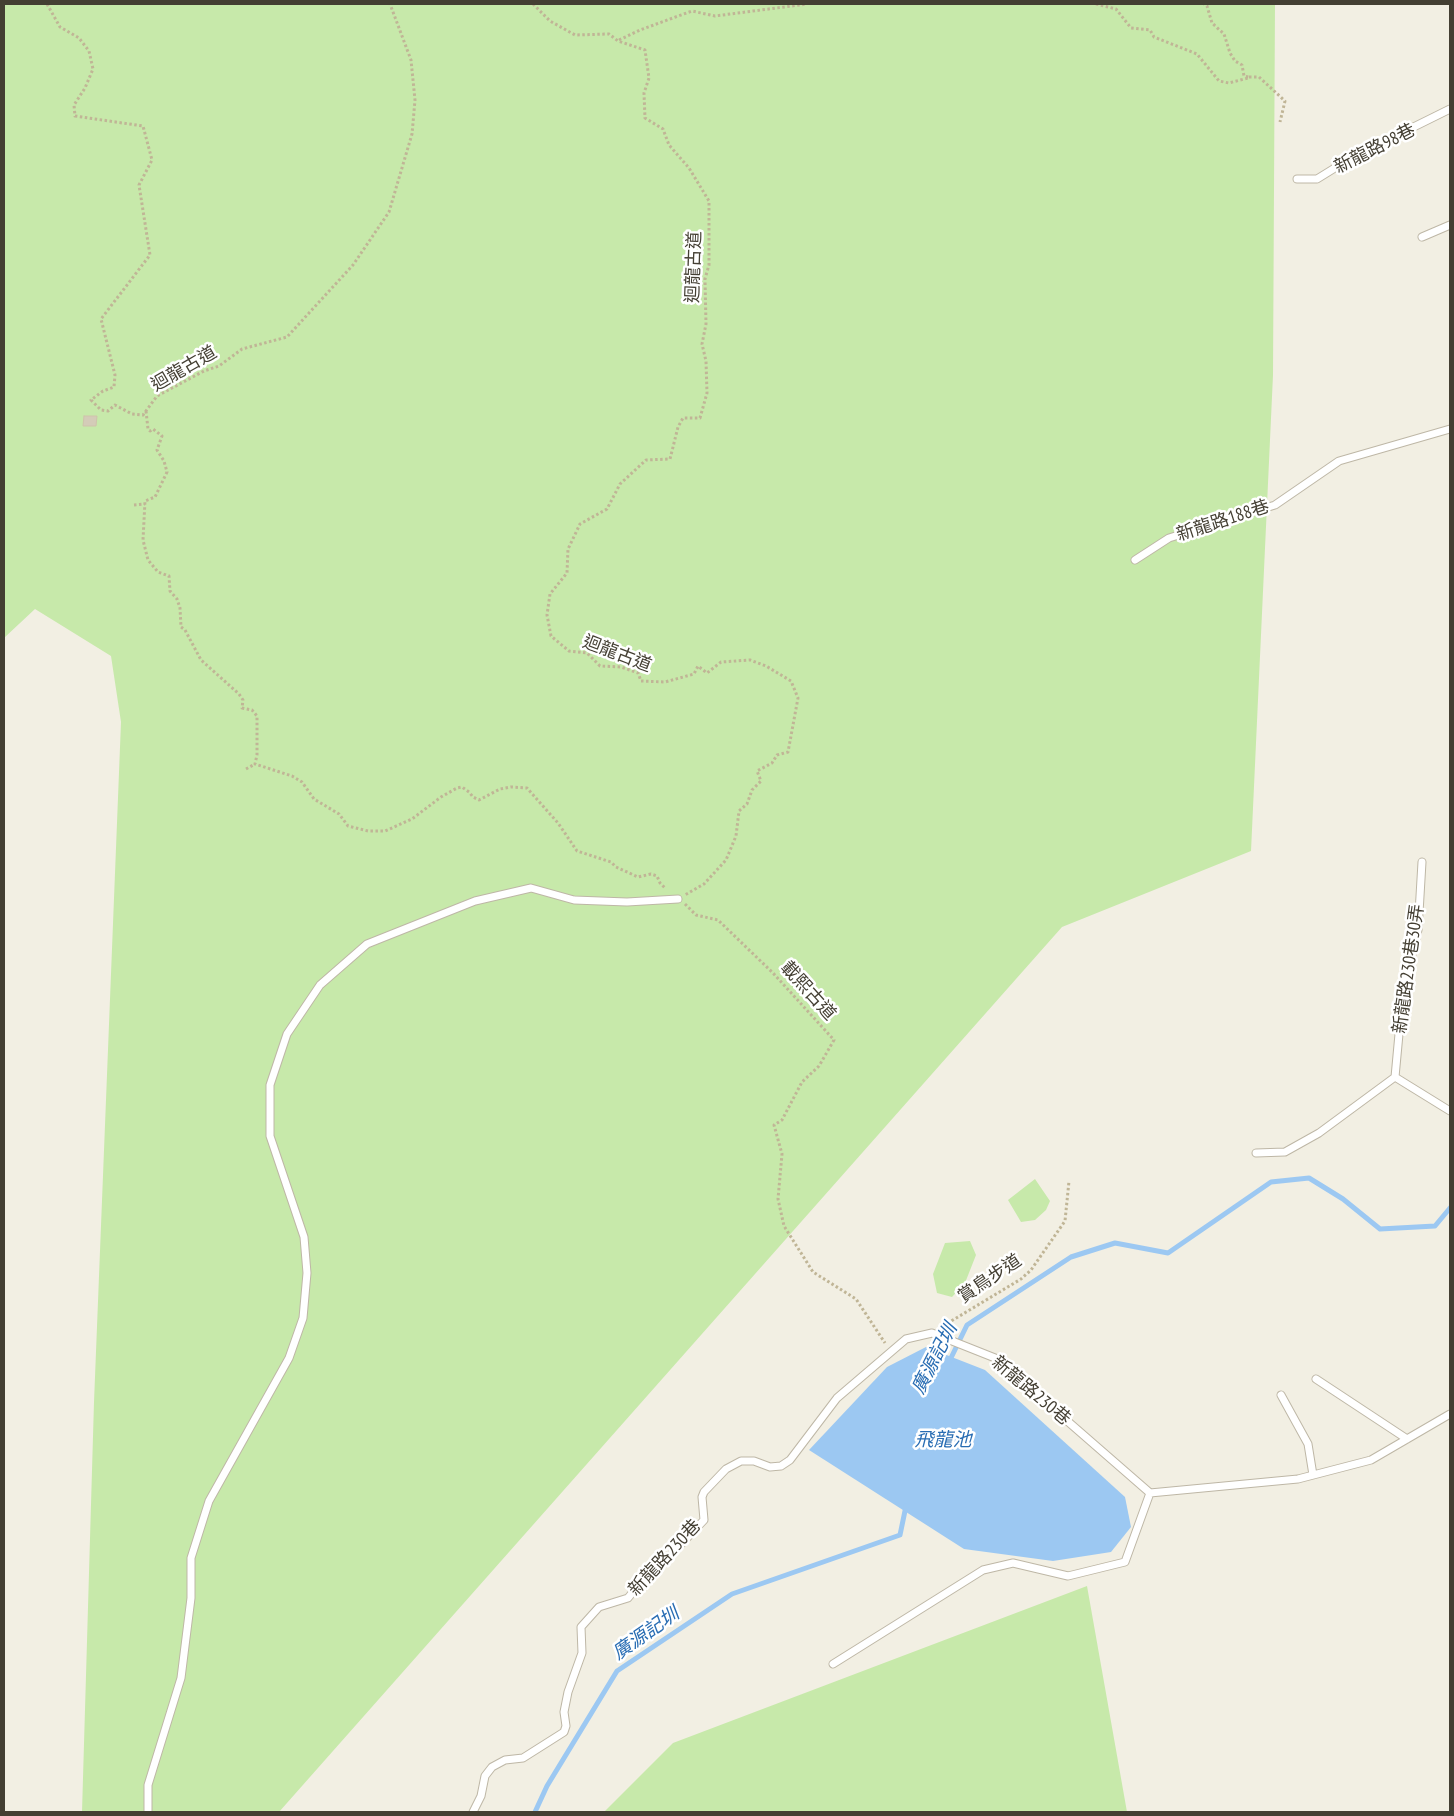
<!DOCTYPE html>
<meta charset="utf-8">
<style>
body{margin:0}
#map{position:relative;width:1454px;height:1816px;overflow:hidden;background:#f2efe3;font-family:"PT Sans Narrow",sans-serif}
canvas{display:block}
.frame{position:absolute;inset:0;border:5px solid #443f33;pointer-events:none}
</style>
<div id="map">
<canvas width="1454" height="1816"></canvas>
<div class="frame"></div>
</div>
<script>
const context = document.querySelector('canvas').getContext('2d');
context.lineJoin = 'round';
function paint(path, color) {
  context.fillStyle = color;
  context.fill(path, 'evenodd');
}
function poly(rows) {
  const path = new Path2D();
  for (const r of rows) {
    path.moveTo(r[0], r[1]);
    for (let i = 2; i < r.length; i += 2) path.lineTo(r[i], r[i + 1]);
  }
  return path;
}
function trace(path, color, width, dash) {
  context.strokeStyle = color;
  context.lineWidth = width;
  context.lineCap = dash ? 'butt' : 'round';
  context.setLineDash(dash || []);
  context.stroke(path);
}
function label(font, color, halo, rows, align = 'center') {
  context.font = font + ' "PT Sans Narrow","Noto Sans TC",sans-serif';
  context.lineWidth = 5;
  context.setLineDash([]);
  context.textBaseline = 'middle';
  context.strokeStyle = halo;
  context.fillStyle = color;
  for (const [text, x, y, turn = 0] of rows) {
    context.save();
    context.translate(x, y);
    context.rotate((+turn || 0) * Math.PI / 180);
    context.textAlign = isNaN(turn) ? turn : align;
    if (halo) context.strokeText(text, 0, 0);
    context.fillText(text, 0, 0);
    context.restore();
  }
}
paint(poly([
 [4,4,1275,4,1273,375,1251,851,1062,927,279,1812,82,1812,94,1402,121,722,111,656,35,609,4,638],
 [1035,1179,1050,1201,1046,1210,1035,1220,1021,1222,1008,1200],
 [970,1241,976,1255,965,1283,952,1297,937,1293,933,1274,945,1243],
 [1087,1586,1127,1812,604,1812,673,1743]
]), '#c7e9aa');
paint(poly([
 [926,1347,985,1370,1125,1497,1131,1527,1111,1552,1053,1561,964,1549,809,1450,887,1367]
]), '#9cc8f2');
trace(poly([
 [949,1362,967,1325,1071,1257,1115,1243,1168,1253,1271,1182,1309,1178,1343,1199,1380,1229,1435,1226,1450,1208],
 [535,1812,547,1786,617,1671,732,1594,900,1535,906,1506]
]), '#9cc8f2', 5);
const building = poly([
 [84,416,97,416,96,426,83,426,84,416]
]);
paint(building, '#d4ccb8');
trace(building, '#cfc4ab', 1);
const lane = poly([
 [1297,179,1317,179,1351,158,1450,109],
 [1422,237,1450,225],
 [1135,560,1169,538,1275,505,1339,461,1450,429],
 [1395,1077,1450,1111],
 [1256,1153,1285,1152,1319,1133,1395,1077,1403,991,1418,930,1422,862],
 [1316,1379,1407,1439],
 [1281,1395,1308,1444,1313,1475],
 [833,1664,983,1570,1013,1563,1068,1576,1125,1562,1150,1493],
 [148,1812,148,1785,181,1678,191,1598,191,1558,209,1501,289,1358,303,1318,307,1273,304,1237,270,1136,270,1085,287,1034,320,985,367,944,475,901,531,888,574,900,627,902,678,899],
 [473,1812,481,1796,485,1776,492,1767,505,1760,523,1758,564,1732,566,1726,564,1712,568,1692,582,1653,581,1627,599,1607,628,1598,645,1577,669,1557,704,1520,702,1497,704,1492,726,1469,741,1461,754,1461,770,1467,781,1466,790,1460,837,1398,906,1339,932,1333,995,1358,1150,1493,1298,1479,1371,1460,1450,1414]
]);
trace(lane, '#beb7a6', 9);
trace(poly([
 [47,4,60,27,79,38,89,51,93,69,85,88,74,105,75,116,143,126,152,160,139,185,150,255,101,319,115,375,114,387,103,391,91,400,101,410,108,411,115,405,132,414,143,415,157,396,204,371,219,366,242,349,287,337,353,265,389,212,412,134,415,100,411,60,390,4],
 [533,4,550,21,575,35,609,34,618,41,645,50,649,78,644,93,645,118,663,129,669,145,689,168,709,201,709,265,705,279,706,324,702,344,706,361,707,393,700,418,683,418,678,427,670,459,646,460,620,484,607,509,580,524,568,549,567,573,550,594,547,615,551,636,569,651,587,653,600,666,621,667,638,673,641,681,665,682,694,674,698,666,707,673,721,662,750,660,766,666,791,681,798,698,788,752,777,755,772,763,757,771,761,781,752,790,747,804,739,811,736,836,726,860,704,884,685,895],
 [1096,4,1116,9,1131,28,1150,30,1154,37,1197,54,1219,81,1229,83,1248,78,1249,77,1244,76,1242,65,1235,61,1230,53,1224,34,1212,23,1207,6,1204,4],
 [619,40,640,30,692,11,715,16,807,4],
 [1249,77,1259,77,1285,101,1280,122],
 [146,411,148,429,150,431,153,429,162,436,157,450,164,461,167,472,155,497,145,501,143,540,148,560,158,572,169,576,170,591,177,599,180,608,181,627,185,630,201,660,239,694,243,700,242,708,252,710,257,716,257,755,255,764,292,776,302,782,314,799,339,814,348,826,368,831,385,831,412,819,441,797,457,788,462,787,469,792,473,797,479,800,500,789,511,787,527,788,558,823,577,851,611,862,616,867,638,877,651,874,657,876,660,883,666,889],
 [134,505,145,504],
 [246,769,255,764],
 [685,904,696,915,718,920,773,973,834,1040,819,1066,802,1082,782,1120,774,1125,782,1154,778,1199,784,1226,813,1272,856,1299,885,1343],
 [943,1326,1021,1279,1031,1270,1065,1221,1069,1181]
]), '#c0b596', 3, [2.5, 2.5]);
trace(lane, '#fff', 7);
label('18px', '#443f33', '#fff', [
 ["新龍路98巷",1375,149,-27],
 ["迴龍古道",694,267,-88],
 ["迴龍古道",184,369,-30],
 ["新龍路188巷",1223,521,-18],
 ["迴龍古道",617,654,21],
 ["新龍路230巷30弄",1409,969,-82],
 ["載熙古道",808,991,48],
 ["賞鳥步道",990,1279,-34],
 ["新龍路230巷",1031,1391,40],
 ["新龍路230巷",665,1558,-47]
]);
label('italic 19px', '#296db3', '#fff', [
 ["廣源記圳",935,1359,-63],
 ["飛龍池",943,1441],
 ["廣源記圳",646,1634,-35]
]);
</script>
